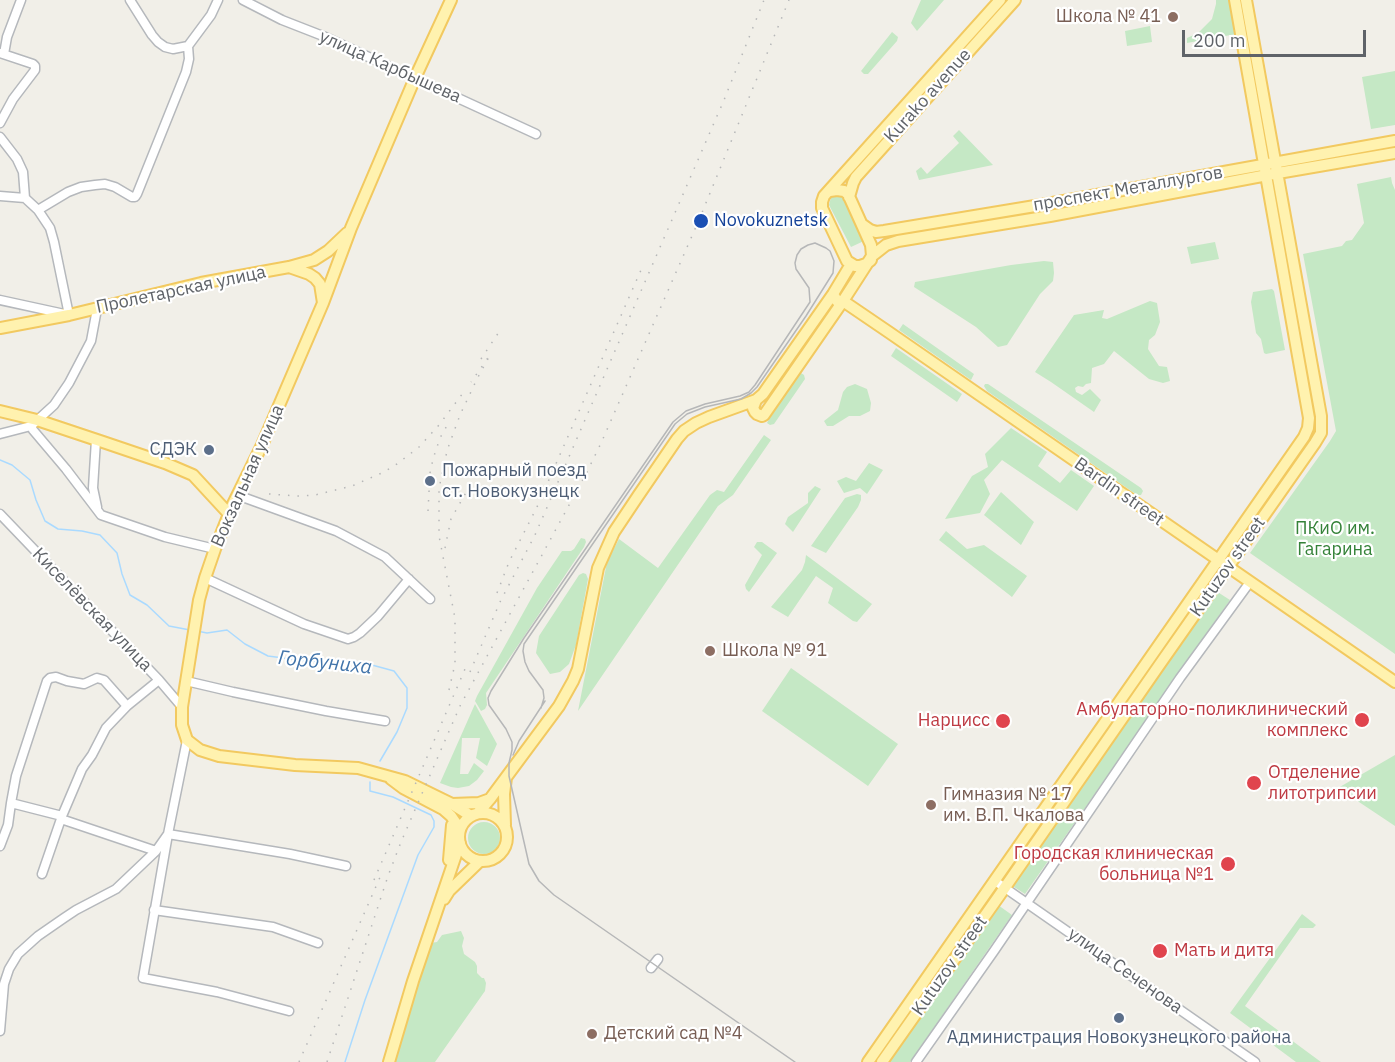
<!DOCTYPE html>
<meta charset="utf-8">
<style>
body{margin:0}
#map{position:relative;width:1395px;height:1062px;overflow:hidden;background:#f1efe8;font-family:"IBM Plex Sans",sans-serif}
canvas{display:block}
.scale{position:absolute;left:1182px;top:30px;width:184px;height:27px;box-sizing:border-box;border:3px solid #5f6368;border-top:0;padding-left:8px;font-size:18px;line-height:21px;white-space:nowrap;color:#5f6368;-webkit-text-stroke:4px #fff;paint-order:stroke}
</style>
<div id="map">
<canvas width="1395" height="1062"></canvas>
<div class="scale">200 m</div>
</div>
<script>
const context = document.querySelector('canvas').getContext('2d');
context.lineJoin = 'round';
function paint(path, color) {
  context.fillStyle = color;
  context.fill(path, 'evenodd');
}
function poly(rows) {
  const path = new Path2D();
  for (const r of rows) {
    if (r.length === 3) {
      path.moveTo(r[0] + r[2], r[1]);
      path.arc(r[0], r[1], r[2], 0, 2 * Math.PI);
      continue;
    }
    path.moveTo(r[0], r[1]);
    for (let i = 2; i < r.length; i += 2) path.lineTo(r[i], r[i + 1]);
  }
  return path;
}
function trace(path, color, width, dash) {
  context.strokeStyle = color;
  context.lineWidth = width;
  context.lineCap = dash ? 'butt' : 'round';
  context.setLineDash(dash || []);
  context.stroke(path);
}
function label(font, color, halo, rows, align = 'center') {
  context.font = font + ' "IBM Plex Sans",sans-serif';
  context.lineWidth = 4.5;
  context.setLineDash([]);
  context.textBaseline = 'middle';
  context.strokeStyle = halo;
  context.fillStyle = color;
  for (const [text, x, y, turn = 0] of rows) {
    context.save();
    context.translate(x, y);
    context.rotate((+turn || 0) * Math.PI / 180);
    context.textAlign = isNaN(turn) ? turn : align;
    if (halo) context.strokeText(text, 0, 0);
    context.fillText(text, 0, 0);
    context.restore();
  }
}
paint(poly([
 [921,0,944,0,917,31,911,23],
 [1216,0,1230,0,1236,34,1187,43,1187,38,1198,33,1212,19,1216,4],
 [1150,26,1152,42,1127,46,1125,31],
 [892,32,898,37,897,41,868,74,864,74,861,71],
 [1395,71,1395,125,1371,129,1362,77],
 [959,130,993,165,919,180,916,171,921,167,927,174,959,143,953,136],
 [1391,177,1392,183,1395,190,1395,654,1250,553,1330,441,1336,431,1303,254,1342,246,1346,241,1352,240,1364,223,1357,184],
 [838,195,844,198,866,240,851,247,829,205,831,197],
 [1215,242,1219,259,1191,264,1187,247],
 [1044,261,1053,262,1054,273,1053,281,1040,294,1007,345,998,347,976,327,914,287,915,282,1011,265],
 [1272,289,1274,291,1285,350,1266,354,1264,353,1261,339,1256,333,1251,302,1253,292],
 [1150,301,1157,303,1160,322,1155,335,1149,340,1148,349,1159,366,1167,367,1170,381,1163,383,1149,379,1114,351,1104,364,1092,368,1091,383,1086,384,1083,387,1078,386,1075,388,1076,392,1082,395,1090,389,1101,400,1094,412,1051,382,1035,372,1074,315,1104,310,1102,318,1107,319],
 [903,324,974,374,971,380,899,330],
 [896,348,962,394,957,402,891,356],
 [801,373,804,375,805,379,774,424,770,425,767,423,769,419,799,375],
 [855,384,867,389,871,403,870,411,860,416,849,416,833,426,827,426,824,421,838,410,843,392,847,387],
 [985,384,988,384,1141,488,1143,491,1141,495,1137,495,987,391,984,386],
 [1011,428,1047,452,1038,466,1060,483,1071,470,1094,486,1077,511,1002,460,984,480,990,494,980,513,945,519,972,476,988,467,985,454],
 [764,435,771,440,733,495,718,506,578,711,607,562,619,539,658,568,710,495,717,490,724,492],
 [869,463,883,470,867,494,860,488,844,493,837,481,846,477,856,481],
 [815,486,821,489,793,532,785,524,788,517,808,503,808,493],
 [1001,492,1034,522,1021,545,984,515],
 [857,494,861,495,861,500,858,507,826,553,811,546,845,498],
 [946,531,967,549,984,545,1027,576,1012,597,939,540],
 [581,538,585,539,586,542,584,547,486,693,487,705,485,709,481,711,475,701,477,696,537,588,562,551,571,551,574,549],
 [757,542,762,542,777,553,749,592,746,589,745,585,762,555,754,547],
 [806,555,872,604,857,622,853,621,828,603,833,588,816,576,788,617,771,607,802,570,805,562],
 [583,573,586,574,588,579,576,645,569,664,560,672,550,674,536,653,539,636,579,575],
 [1216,591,1230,600,1025,894,1011,885],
 [791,668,898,744,868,786,762,711],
 [475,704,497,744,487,766,476,758,480,738,462,738,460,774,468,774,474,763,484,771,477,780,469,786,458,788,451,787,440,783],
 [1395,755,1395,826,1338,788],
 [484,838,16],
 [998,905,1012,915,910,1062,888,1062],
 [1302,914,1316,925,1313,928,1300,928,1245,1006,1321,1062,1296,1062,1230,1013],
 [461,931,464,938,462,946,464,954,475,962,477,966,477,973,482,978,484,978,486,983,485,991,435,1062,394,1062,429,945,431,943,437,942,442,935]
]), '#c5e8c5');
trace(poly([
 [0,460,12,465,30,480,36,500,45,521,58,529,82,531,100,535,117,553,122,574,130,595,147,605,169,626,190,630],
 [197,631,207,633,227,630,245,644,268,656,306,661,345,662,372,665,394,671,407,688,407,708,397,732,380,761],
 [345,1062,365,1000,418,855,434,827,434,821,431,815,393,797,370,791,370,782]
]), '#aadaff', 1.5);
const minor = poly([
 [130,0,152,35,158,42,165,47,173,49,188,46],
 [243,0,282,20,323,36,536,134],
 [0,53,33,64,35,66,35,70,13,99,0,123],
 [4,54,7,37,21,0],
 [0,137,17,159,23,172,25,198],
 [0,196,25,198],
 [38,210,68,192,81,187,95,185,105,184,115,187,132,197,135,197,137,194,186,72,189,59,188,46,211,15,218,0],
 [0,300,69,315,54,242,50,228,38,210,25,198],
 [31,426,33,430,66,469,101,515,165,537,215,549],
 [0,434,31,426,54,405,69,383,91,341,97,309],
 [96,440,93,488,97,507],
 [237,495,336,531,385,557,430,599],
 [0,514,159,680,182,707],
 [205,578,304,624,348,639,354,637,360,633,378,616,409,579],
 [186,681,233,692,326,711,385,721],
 [187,740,168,834,143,978,217,992,289,1011],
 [11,803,62,816],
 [61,819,156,851],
 [0,846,8,825,11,803,16,776,47,681,50,678,56,677,67,681,84,684,97,678,104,680,127,706],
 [42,874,62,816,82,769,92,755,106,728,127,706,159,680],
 [995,881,1255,1062],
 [154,910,273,927,318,943],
 [651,968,658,959],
 [0,1031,4,984,9,969,18,954,38,936,64,918,76,910,116,889,156,851,168,834,290,854,346,866],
 [916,1062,994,951,1180,678,1250,582]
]);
const major = poly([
 [451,0,415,78,351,228,323,303,262,445,233,504,215,549,205,578,199,600,182,707,182,725,187,740,200,750,219,756,295,765,358,768,405,781,452,804,471,816],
 [849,197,853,183,856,177,1015,0],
 [863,225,870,230,876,232,884,231,1047,204,1395,141],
 [872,256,886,245,898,241,1050,216,1278,173,1395,153],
 [871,260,866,264,860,266,855,266,847,261,822,208,822,202,824,196,1000,0],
 [289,267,309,274,315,278,320,284,323,303],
 [833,294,837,301,843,301,890,333,1395,682],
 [0,328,69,315,201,283,289,267,314,260,328,251,347,233],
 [756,400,753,408,755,412,757,414,762,416,764,415,843,301,872,256,871,245,848,194,844,191,837,190,830,191],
 [0,411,37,420,103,442,165,463,193,475,229,514],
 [391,779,403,788,443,809,451,816,460,829],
 [452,804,479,803,490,799],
 [483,837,24],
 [478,813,490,799,559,706,573,681,578,669,598,568,614,532,638,496,677,439,684,431,696,423,709,417,756,400,763,394,833,294,851,264],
 [505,825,504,794,506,778],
 [449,860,452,825],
 [444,899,449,891,480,861],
 [389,1062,413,981,460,843],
 [868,1062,1304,437,1308,428,1309,418,1235,0],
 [882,1062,999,896,1160,664,1315,443,1321,433,1321,416,1246,0]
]);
trace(minor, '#b5b8bc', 11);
trace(major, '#f2c960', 14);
trace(minor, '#fff', 8);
trace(major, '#fff2af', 10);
trace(poly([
 [541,708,544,698,543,690,529,671,525,662,523,651,524,644,675,424,687,414,705,407,741,399,751,393,757,387,806,316,833,273,834,261,830,251,826,248,815,243,808,245,801,249,797,255,795,263,796,269,809,288,810,302,755,385,749,392,740,396,705,404,686,411,673,422,524,638,491,691,488,698,489,705,506,729,512,742,512,750,509,763,509,776,529,864,539,881,554,895,795,1062],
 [513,755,519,741,545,701]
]), '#b6b7b8', 1.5);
trace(poly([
 [481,359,499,332],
 [269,494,298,496,315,495,352,486,384,472,397,464,419,447,439,425,466,389],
 [428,511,430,473,433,459,440,438,449,422],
 [445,548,451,519,468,489],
 [497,593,509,562,537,507,641,270],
 [470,672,500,602,535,535,724,100,764,0],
 [449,690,455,664,455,618,439,536,439,490,443,466,449,445,460,415,477,379,490,355,471,382],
 [374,880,468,662],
 [299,1062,381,875],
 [327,1062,388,876,401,842,460,706,587,472,602,441,699,220,789,0]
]), '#b6b7b8', 1.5, [1.5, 8]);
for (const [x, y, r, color] of [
 [1173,17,6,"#8d6e63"],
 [701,221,8,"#1a4fb4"],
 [209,450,6,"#5c6f8a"],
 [430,481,6,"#5c6f8a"],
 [710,651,6,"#8d6e63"],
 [1362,720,8,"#e0444e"],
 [1003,721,8,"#e0444e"],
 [1254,783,8,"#e0444e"],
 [931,805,6,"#8d6e63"],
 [1228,864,8,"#e0444e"],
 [1160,951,8,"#e0444e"],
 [1119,1018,6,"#5c6f8a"],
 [592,1034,6,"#8d6e63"]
]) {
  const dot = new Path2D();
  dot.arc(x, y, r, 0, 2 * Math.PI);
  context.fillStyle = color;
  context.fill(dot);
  trace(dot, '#fff', 2);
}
label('18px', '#785e54', '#fff', [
 ["Школа № 41",1161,17,"right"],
 ["Школа № 91",722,651],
 ["Гимназия № 17",943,795],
 ["им. В.П. Чкалова",943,816],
 ["Детский сад №4",604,1034]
], 'left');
label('18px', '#5f6368', '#fff', [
 ["улица Карбышева",390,67,24],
 ["Kurako avenue",928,96,-48],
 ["проспект Металлургов",1128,189,-10],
 ["Пролетарская улица",181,290,-12],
 ["Вокзальная улица",248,476,-66],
 ["Bardin street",1119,492,35],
 ["Kutuzov street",1228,567,-55],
 ["Киселёвская улица",92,610,46],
 ["Kutuzov street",950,966,-55],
 ["улица Сеченова",1125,971,35]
]);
label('18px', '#164399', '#fff', [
 ["Novokuznetsk",714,221]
], 'left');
label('18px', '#4e5e75', '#fff', [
 ["СДЭК",197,450],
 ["Пожарный поезд",442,471,"left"],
 ["ст. Новокузнецк",442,492,"left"],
 ["Администрация Новокузнецкого района",1119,1038,"center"]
], 'right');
label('18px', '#348238', '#fff', [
 ["ПКиО им.",1335,529],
 ["Гагарина",1335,550]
]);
label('18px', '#be3a42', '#fff', [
 ["Амбулаторно-поликлинический",1348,710],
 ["комплекс",1348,731],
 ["Нарцисс",990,721],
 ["Отделение",1268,773,"left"],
 ["литотрипсии",1268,794,"left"],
 ["Городская клиническая",1214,854],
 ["больница №1",1214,875],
 ["Мать и дитя",1174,951,"left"]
], 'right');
label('italic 20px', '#4174aa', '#fff', [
 ["Горбуниха",325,663,6]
]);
</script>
